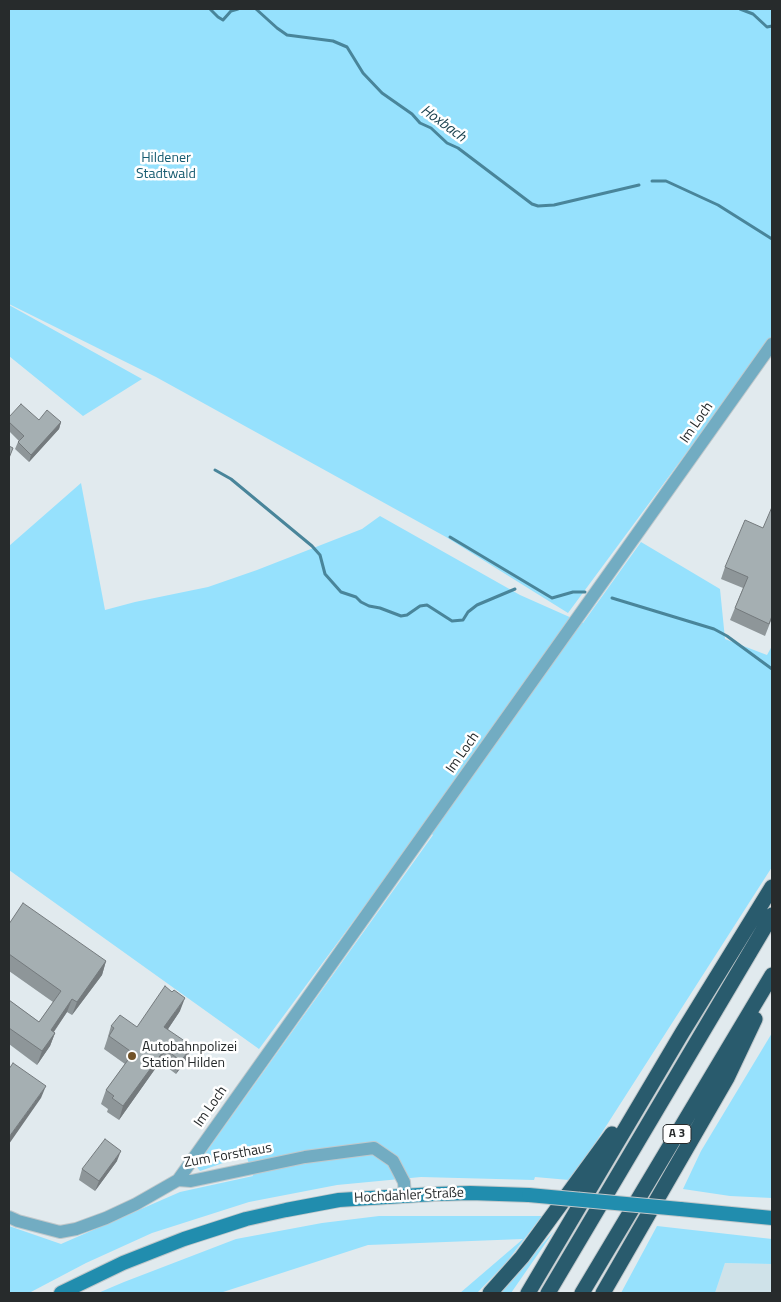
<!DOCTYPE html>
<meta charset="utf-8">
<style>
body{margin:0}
#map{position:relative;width:781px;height:1302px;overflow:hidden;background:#e1eaee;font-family:"Titillium Web",sans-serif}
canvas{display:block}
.frame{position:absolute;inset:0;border:10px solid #272b2c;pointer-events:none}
</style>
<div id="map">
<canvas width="781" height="1302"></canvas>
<div class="frame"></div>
</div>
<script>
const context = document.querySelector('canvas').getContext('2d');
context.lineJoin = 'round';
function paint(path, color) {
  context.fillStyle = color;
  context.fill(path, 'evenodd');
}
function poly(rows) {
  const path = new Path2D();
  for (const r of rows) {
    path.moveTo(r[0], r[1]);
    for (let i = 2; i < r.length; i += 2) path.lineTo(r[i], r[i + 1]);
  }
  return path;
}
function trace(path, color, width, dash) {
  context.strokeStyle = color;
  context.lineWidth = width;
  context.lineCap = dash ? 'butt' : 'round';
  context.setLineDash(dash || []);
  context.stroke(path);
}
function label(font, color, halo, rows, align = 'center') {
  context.font = font + ' "Titillium Web",sans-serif';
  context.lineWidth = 5;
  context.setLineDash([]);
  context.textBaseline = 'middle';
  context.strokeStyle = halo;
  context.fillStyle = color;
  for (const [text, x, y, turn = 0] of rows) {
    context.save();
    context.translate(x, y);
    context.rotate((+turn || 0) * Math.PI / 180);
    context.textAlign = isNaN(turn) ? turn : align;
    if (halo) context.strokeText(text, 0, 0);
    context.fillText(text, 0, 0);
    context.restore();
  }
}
paint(poly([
 [725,1263,772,1264,772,1293,715,1293]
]), '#cfe2e9');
paint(poly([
 [9,9,174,9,177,10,180,9,771,9,772,10,772,337,568,613,446,537,156,377,9,304],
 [9,305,142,379,83,416,9,356],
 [81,483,105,610,135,602,208,587,257,570,362,529,380,516,520,595,583,623,641,542,720,589,725,639,767,655,772,646,772,867,585,1159,569,1180,535,1177,534,1180,421,1177,337,1185,249,1202,152,1233,86,1263,29,1293,9,1293,9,1226,61,1244,180,1192,253,1176,246,1155,200,1171,196,1166,433,835,423,827,259,1049,9,870,9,546],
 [772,1033,772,1198,730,1196,683,1189,701,1151],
 [379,1216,542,1216,505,1264,477,1293,460,1293,523,1239,368,1245,220,1293,98,1293,124,1282,236,1239,322,1223],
 [657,1226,772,1239,772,1264,725,1263,715,1293,621,1293],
 [554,1231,511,1293,497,1293,510,1280]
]), '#96e1fd');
trace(poly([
 [210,9,218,17,223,20,231,11,238,9],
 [256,9,277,28,287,35,333,41,347,47,363,73,382,93,412,114,420,123,431,128,447,143,458,148,532,204,538,206,554,205,639,185],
 [740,9,753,14,767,27,772,26],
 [652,181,666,181,718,205,772,239],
 [215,470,231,479,312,546,320,555,325,574,341,592,356,597,361,602,369,606,380,608,401,616,407,615,420,606,427,605,452,621,463,620,468,612,477,605,515,589],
 [450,537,552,598,573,592,585,592],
 [612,598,714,629,727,636,772,669]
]), '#49859a', 3);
const minor = poly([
 [178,1180,772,344],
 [9,1217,18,1221,60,1232,76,1229,106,1218,136,1204,178,1180,191,1181,305,1157,374,1148,393,1161,404,1182,405,1196]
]);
const secondary = poly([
 [680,1209,772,1218],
 [61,1293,123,1263,184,1239,246,1219,286,1210,339,1200,434,1194,470,1193,529,1195]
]);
const motorway = poly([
 [490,1293,522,1257,612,1134],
 [528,1293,682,1033,772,887],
 [548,1293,772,915],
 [582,1293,772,975],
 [603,1293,727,1078,755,1019]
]);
trace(minor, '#c0c8cb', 14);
trace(secondary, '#c0c8cb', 16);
trace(motorway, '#c0c8cb', 17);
trace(minor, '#72acc2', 12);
trace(secondary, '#218dae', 14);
trace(motorway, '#295b6d', 15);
const secondaryBridge = poly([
 [529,1195,680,1209]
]);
trace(secondaryBridge, '#c0c8cb', 16, []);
trace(secondaryBridge, '#218dae', 14);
paint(poly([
 [9,417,39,420,61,422,59,429,29,462,15,449,18,442,19,441,9,431],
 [763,528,772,618,765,636,730,620,743,588,721,579,725,567],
 [9,924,106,961,102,975,72,1015,67,1012,54,1032,55,1033,50,1046,37,1065,9,1044,9,1000,39,1022,53,1002,9,971],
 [180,1011,168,1029,187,1059,176,1074,160,1062,119,1120,107,1112,108,1109,101,1104,106,1090,125,1064,104,1049,107,1040,111,1026,137,1027],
 [117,1161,95,1191,79,1180,82,1169]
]), '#8e9699');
paint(poly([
 [61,422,59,429,29,462,31,455],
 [106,961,102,975,72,1015,77,1002],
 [185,998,180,1011,160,1041,164,1027],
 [72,999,67,1012,46,1043,51,1030],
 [55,1033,50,1046,37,1065,42,1051],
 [192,1046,187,1059,176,1074,181,1061],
 [165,1049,160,1062,119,1120,123,1106],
 [46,1086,41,1098,9,1144,9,1137],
 [121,1151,117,1161,95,1191,99,1181]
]), '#747a7d');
const building = poly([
 [21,404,39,420,47,410,61,422,31,455,18,442,24,436,9,422,9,417,21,404],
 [9,446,13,448,9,458,9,446],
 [772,507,772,616,769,624,735,608,748,577,725,567,745,520,763,528,772,507],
 [23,903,106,961,77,1002,72,999,51,1030,55,1033,42,1051,9,1028,9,1000,39,1022,61,991,9,954,9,924,23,903],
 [165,986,172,992,174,990,185,998,164,1027,192,1046,181,1061,165,1049,123,1106,112,1098,114,1096,106,1090,133,1053,109,1036,114,1028,111,1026,120,1015,137,1027,165,986],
 [13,1063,46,1086,9,1137,9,1069,13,1063],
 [105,1139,121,1151,99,1181,82,1169,105,1139]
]);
paint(building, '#a5afb2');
trace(building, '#747a7d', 1);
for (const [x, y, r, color] of [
 [132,1056,5,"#725328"]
]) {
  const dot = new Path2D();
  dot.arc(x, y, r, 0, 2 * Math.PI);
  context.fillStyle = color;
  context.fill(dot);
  trace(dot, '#fff', 2);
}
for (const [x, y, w] of [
 [677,1134,28]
]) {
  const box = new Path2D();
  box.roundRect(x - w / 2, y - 9.5, w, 19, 4);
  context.fillStyle = '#fff';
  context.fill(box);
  trace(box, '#272b2c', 1);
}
label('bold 12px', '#272b2c', null, [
 ["A 3",677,1134]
]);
label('14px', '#165b70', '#fff', [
 ["Hildener",166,159],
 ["Stadtwald",166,175]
]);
label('14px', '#272b2c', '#fff', [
 ["Im Loch",697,423,-55],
 ["Im Loch",463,753,-55],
 ["Im Loch",211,1107,-55],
 ["Zum Forsthaus",228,1156,-10],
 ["Hochdahler Straße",409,1196,-3]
]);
label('14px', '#272b2c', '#fff', [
 ["Autobahnpolizei",142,1048],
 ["Station Hilden",142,1064]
], 'left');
label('italic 15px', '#1b424f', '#fff', [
 ["Hoxbach",443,124,36]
]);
</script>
